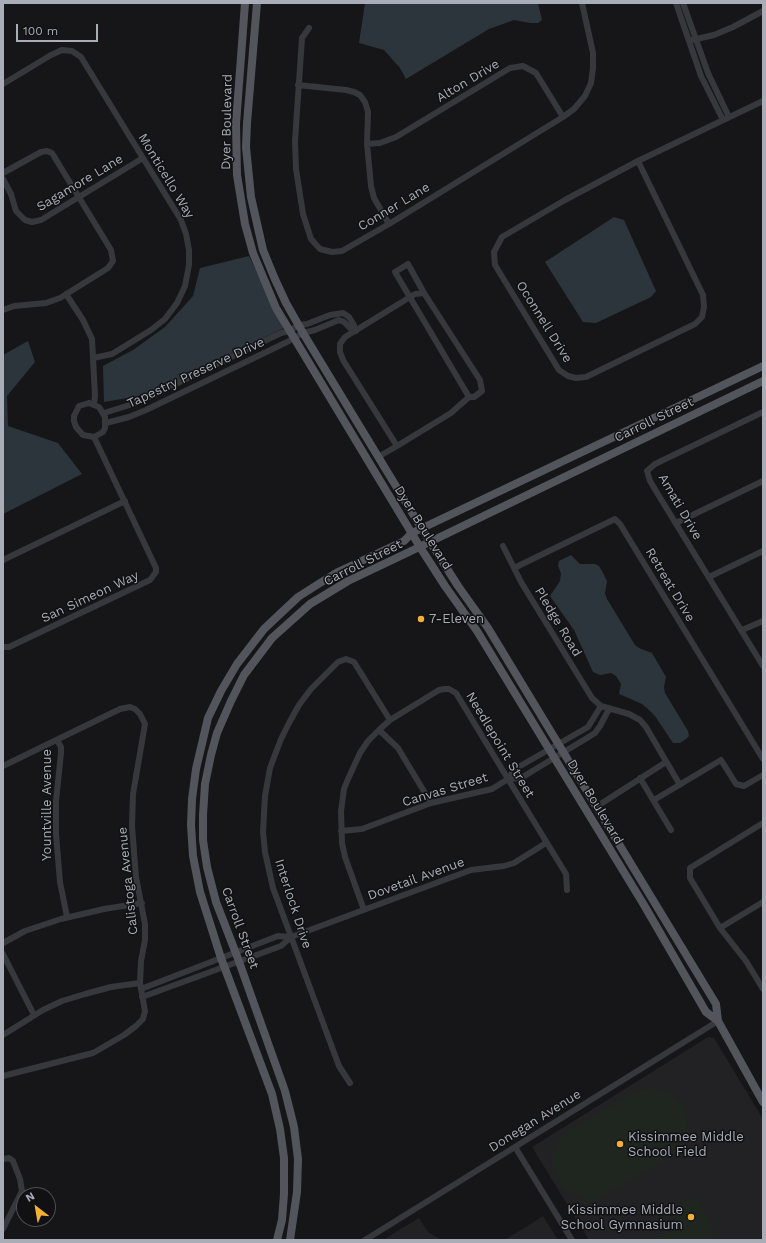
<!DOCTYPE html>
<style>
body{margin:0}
#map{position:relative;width:766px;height:1243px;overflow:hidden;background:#161618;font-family:"Work Sans",sans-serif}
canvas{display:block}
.frame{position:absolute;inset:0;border:4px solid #a8adb8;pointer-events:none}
.north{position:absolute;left:16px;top:1187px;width:40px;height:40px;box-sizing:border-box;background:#111113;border:1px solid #4d4f55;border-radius:50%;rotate:329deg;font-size:11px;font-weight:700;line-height:16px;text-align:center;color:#a8adb8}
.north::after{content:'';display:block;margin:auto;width:14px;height:18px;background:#f2b134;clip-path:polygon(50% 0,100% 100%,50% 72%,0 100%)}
.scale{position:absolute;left:16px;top:24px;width:82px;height:18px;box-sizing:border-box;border:2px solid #a8adb8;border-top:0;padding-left:5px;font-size:12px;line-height:14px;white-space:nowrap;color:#a8adb8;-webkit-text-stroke:3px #111113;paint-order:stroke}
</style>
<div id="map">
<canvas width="766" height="1243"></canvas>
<div class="frame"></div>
<div class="north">N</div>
<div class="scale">100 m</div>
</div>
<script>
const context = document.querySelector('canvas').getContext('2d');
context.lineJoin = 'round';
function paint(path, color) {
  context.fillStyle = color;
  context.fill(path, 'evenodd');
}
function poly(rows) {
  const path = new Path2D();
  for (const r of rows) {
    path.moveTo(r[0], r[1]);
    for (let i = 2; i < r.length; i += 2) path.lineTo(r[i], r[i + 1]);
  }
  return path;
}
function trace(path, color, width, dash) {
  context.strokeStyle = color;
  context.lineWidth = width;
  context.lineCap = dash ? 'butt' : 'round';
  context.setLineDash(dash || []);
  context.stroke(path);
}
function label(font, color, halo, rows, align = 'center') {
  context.font = font + ' "Work Sans",sans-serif';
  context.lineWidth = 3;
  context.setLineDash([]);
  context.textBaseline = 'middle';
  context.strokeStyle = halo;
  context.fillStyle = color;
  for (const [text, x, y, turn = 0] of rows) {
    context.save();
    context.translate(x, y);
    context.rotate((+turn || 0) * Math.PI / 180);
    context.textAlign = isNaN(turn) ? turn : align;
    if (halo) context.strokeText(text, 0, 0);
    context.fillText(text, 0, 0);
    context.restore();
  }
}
paint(poly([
 [708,1037,714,1038,763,1119,763,1240,589,1240,532,1147],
 [543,1216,558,1240,504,1240,526,1227],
 [419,1218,428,1232,442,1240,387,1240,386,1238]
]), '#222225');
paint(poly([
 [653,1088,662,1090,672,1095,682,1106,687,1119,688,1129,684,1142,674,1155,585,1207,582,1201,584,1198,566,1190,557,1179,553,1166,553,1153,556,1146,561,1138,569,1130,633,1093,643,1089],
 [694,1196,717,1234,706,1240,654,1240,679,1225,671,1210]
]), '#1e261f');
paint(poly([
 [365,3,538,3,542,20,538,23,530,23,514,20,489,29,406,79,400,68,384,50,359,43],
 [614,217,624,220,656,291,651,297,596,323,583,322,545,262],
 [249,256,284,328,145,395,104,402,103,366,133,350,165,327,193,296,200,268],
 [28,341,35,362,7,396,8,426,58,443,82,474,3,514,3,355],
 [571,555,580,564,595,564,599,566,602,571,607,581,605,593,607,599,635,645,639,648,652,653,666,677,664,687,665,693,688,731,689,736,686,739,680,743,673,743,655,716,649,710,642,704,619,694,621,684,616,676,611,673,600,675,593,672,574,630,550,596,560,581,561,574,558,565,559,561]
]), '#2c353c');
trace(poly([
 [676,3,701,76,723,120],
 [683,3,708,73,729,117],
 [309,28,302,38,295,141,296,169,303,214,311,239,320,249,332,252,342,251,389,224,563,117,574,109,585,96,591,83,593,68,593,53,582,3],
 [692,40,714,35,733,27,763,11],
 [3,84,51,55,62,50,72,51,81,57,181,220,186,234,189,250,189,265,185,286,177,303,165,319,151,330,112,354,93,358],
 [298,85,346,90,354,92,360,95,365,102,368,112,367,144,371,186,374,198,389,224],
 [367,144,380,143,396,137,510,68,523,66,536,73,563,117],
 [638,161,703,295,704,307,702,317,695,324,586,377,576,378,568,376,559,370,495,265,494,252,502,237,565,200,638,161,763,101],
 [3,173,41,152,47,151,52,153,111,250,113,261,108,268,60,298,46,303,14,306,3,310],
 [3,179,11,194,16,211,25,220,32,222,41,220,143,158],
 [424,293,480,380,482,391,474,397,469,397,451,413,397,446,343,360,340,352,340,344,345,337,415,294,424,293],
 [424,293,408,264,395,272,469,397],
 [66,294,83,320,92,339,95,396,94,404],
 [89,403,99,407,105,417,105,428,103,432,94,437,83,435,76,427,74,421,74,416,79,406,89,403],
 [763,412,655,464,647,471,650,481,659,496,763,666],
 [104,413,136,403,281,333,289,331,299,325,307,324,330,315,343,313,349,317,354,325,354,328,356,331],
 [106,423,129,417,146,410,287,342,303,333,315,330,339,320,344,322,350,328,354,328],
 [378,457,397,446],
 [676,523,763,481],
 [503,546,521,582,592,698,601,706,629,714,640,720,646,727,680,785],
 [3,560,125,501],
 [514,568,615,519,620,524,763,759],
 [709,577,763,551],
 [742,630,763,621],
 [3,647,9,647,150,580,156,572,156,568,94,437],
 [379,730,398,748,431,803],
 [57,740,61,747,61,753,56,801,56,834,60,882,67,917],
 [3,766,120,709,130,707,135,709,140,714,145,724,133,794,132,826,136,877,145,924,145,940,141,961,140,983,145,1011,143,1019,136,1026,124,1035,93,1053,3,1076],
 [640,778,671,830],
 [508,779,521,778,587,738,595,733,600,726,609,709],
 [654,800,721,760,736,784,744,786,763,775],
 [596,807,666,762],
 [763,823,690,868,690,878,720,928,746,961,763,989],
 [341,831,362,829,431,803,492,789,508,779,515,769,588,727,601,706],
 [364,910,345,857,342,843,341,811,344,789,348,779,360,753,368,741,379,730,390,720,439,690,445,689,449,689,456,693,508,779,566,874,567,890],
 [720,928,763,902],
 [3,943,25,931,61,919,104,909,142,903],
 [3,954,34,1015],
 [141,989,278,936,291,937],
 [142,997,281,946,291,937,471,870,504,866,514,863,546,843],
 [3,1035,43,1010,62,1001,85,994,111,987,140,983],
 [350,1083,339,1066,273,888,265,852,263,832,265,796,270,768,281,739,289,723,299,705,311,689,338,662,346,659,354,662,390,720],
 [515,1147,572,1240],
 [3,1159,9,1158,13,1161,20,1179,22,1191,3,1229],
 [365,1240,718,1021]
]), '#37383d', 6);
trace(poly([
 [245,3,236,124,237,175,245,224,253,253,276,308,420,547,445,586,477,631,644,905,706,1012,718,1021,763,1102],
 [257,3,247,123,246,147,251,197,263,250,274,277,286,303,303,333,422,529,458,586,488,628,716,1004,718,1021],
 [277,1240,282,1220,284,1194,284,1158,280,1129,272,1094,221,958,200,892,193,856,191,825,192,799,196,769,208,718,221,691,237,664,264,629,298,597,320,583,338,572,404,541,412,533,763,366],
 [290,1240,297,1192,298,1159,294,1127,285,1091,237,956,216,902,207,867,203,840,203,815,205,784,211,755,217,733,231,701,244,675,272,638,310,604,348,581,409,552,763,381]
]), '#53555c', 8);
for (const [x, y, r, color] of [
 [421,619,4,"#f2b134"],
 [620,1144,4,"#f2b134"],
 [691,1217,4,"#f2b134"]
]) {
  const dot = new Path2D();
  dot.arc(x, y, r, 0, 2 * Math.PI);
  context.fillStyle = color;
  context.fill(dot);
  trace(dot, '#111113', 1.5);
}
label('13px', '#a8adb8', '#111113', [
 ["Alton Drive",468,81,-31],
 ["Dyer Boulevard",227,122,-89],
 ["Monticello Way",166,176,59],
 ["Sagamore Lane",80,183,-31],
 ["Conner Lane",394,207,-31],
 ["Oconnell Drive",544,322,58],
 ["Tapestry Preserve Drive",196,373,-25],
 ["Carroll Street",654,420,-26],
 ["Amati Drive",680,507,60],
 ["Dyer Boulevard",423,528,58],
 ["Carroll Street",363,563,-27],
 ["Retreat Drive",670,585,59],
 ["San Simeon Way",90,597,-25],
 ["Pledge Road",558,622,59],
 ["Needlepoint Street",500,745,59],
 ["Canvas Street",445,790,-17],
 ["Dyer Boulevard",595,802,59],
 ["Yountville Avenue",47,805,-90],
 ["Dovetail Avenue",416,879,-20],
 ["Calistoga Avenue",128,881,-96],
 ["Interlock Drive",293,904,72],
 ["Carroll Street",240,928,70],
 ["Donegan Avenue",535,1121,-32]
]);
label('13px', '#a8adb8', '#111113', [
 ["7-Eleven",429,619],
 ["Kissimmee Middle",628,1137],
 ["School Field",628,1152],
 ["Kissimmee Middle",683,1210,"right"],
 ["School Gymnasium",683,1225,"right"]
], 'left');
</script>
